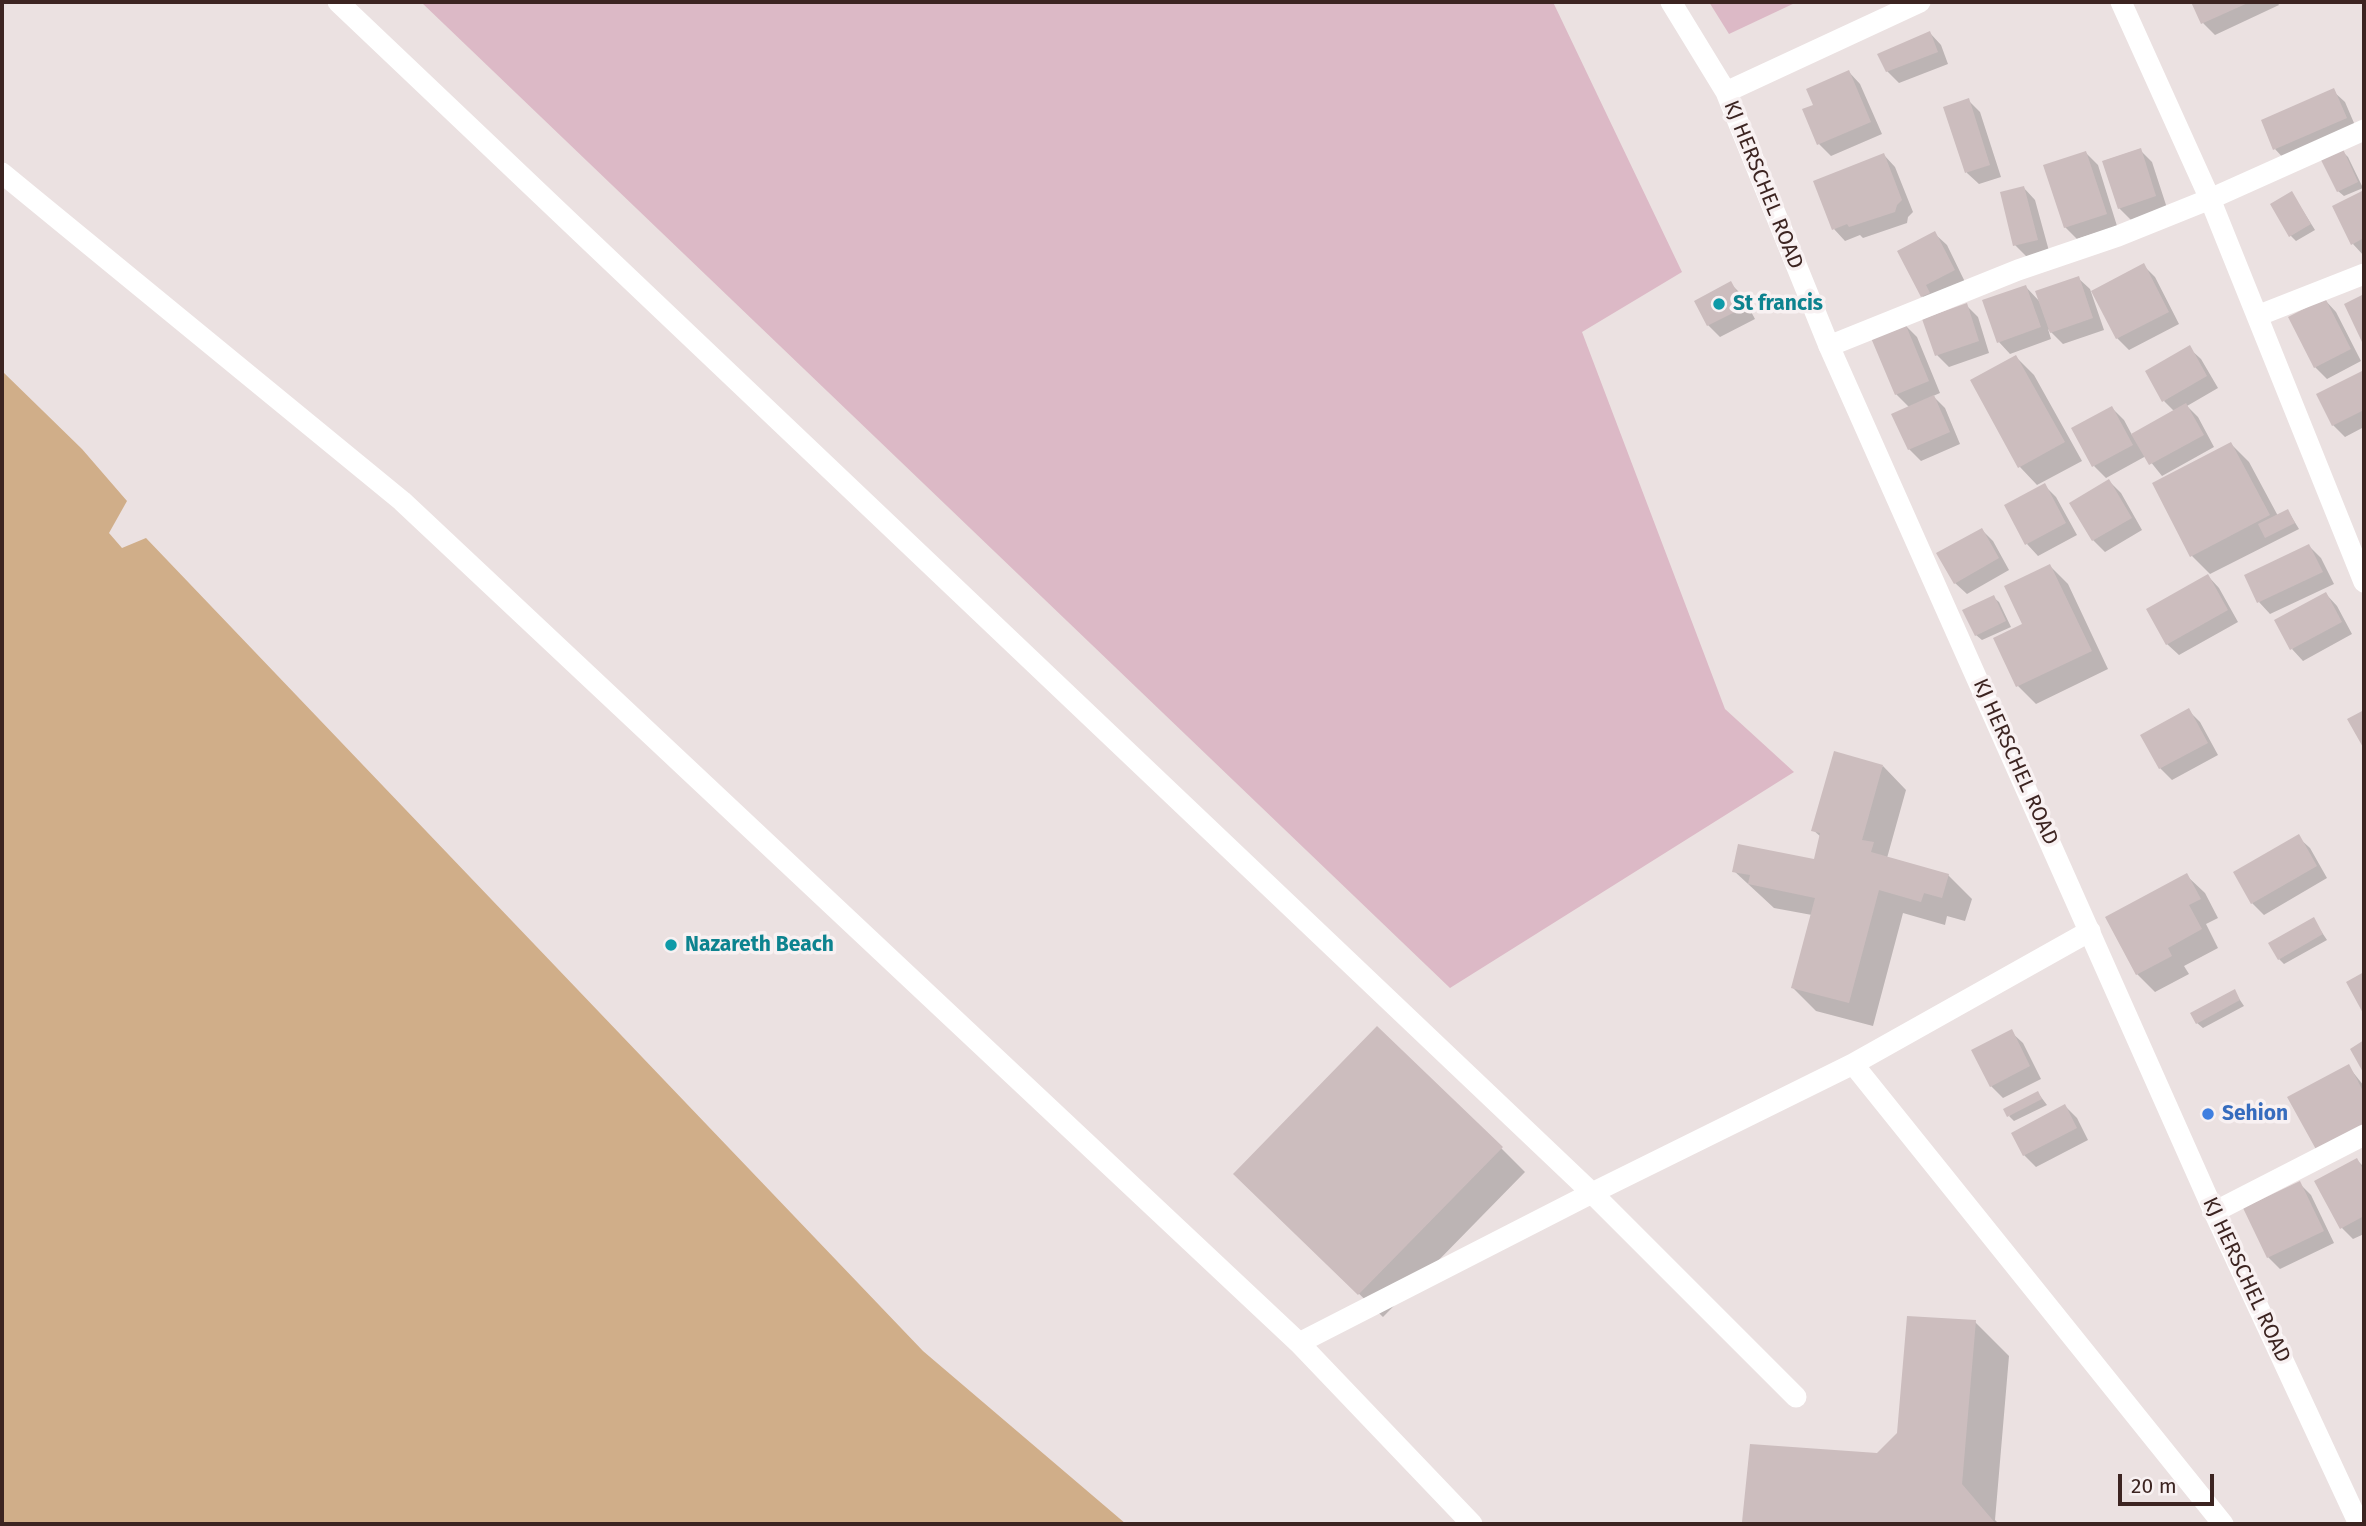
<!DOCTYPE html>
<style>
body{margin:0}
#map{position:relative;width:2366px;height:1526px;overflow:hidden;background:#ebe1e1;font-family:"Fira Sans",sans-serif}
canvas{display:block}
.frame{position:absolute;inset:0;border:4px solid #3c2421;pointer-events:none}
.scale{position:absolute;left:2118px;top:1474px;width:96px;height:32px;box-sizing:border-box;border:4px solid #3c2421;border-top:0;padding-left:9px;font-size:21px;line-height:24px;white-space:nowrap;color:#3c2421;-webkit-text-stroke:5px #f8f1f2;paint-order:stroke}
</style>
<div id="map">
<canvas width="2366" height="1526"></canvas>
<div class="frame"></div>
<div class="scale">20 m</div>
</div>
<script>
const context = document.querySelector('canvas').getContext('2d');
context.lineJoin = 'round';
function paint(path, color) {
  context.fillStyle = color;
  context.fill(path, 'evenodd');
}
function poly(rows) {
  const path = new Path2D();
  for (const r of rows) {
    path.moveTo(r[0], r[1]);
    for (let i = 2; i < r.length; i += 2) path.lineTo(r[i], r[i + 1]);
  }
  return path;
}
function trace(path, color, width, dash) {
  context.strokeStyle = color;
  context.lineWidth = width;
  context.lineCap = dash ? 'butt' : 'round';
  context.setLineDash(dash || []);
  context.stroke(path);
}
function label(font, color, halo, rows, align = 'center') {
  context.font = font + ' "Fira Sans",sans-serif';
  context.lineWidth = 7;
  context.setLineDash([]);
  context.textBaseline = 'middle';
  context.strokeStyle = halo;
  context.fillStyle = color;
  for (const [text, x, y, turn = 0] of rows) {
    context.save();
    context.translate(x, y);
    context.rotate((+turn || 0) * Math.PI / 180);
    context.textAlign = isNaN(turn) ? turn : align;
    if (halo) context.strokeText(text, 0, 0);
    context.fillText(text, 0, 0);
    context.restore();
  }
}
paint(poly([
 [421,2,1553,2,1682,272,1582,332,1725,709,1794,772,1450,988],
 [1709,2,1797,2,1729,34]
]), '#dcb9c6');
paint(poly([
 [2,371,82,449,127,501,109,533,122,548,146,538,923,1351,1126,1524,2,1524]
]), '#d0ae89');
paint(poly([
 [2193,2,2277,2,2279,5,2215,35,2203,23],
 [1930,33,1941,45,1948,64,1899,83,1887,71],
 [1849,72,1860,84,1882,134,1831,156,1819,144,1815,106],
 [2333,91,2345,102,2357,130,2286,161,2275,149],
 [1968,100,1980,112,2001,177,1979,184,1967,173,1946,108],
 [2140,150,2152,162,2167,208,2131,220,2119,208],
 [2343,152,2348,157,2363,188,2344,196,2338,191],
 [2086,153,2098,165,2117,226,2077,239,2065,227],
 [1884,155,1895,167,1913,212,1908,217,1907,223,1863,238,1860,235,1845,241,1834,229],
 [2024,188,2035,200,2049,251,2027,257,2015,245],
 [2292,193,2315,230,2296,241,2291,236],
 [2362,193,2364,195,2364,256,2353,244],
 [1935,234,1947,245,1965,282,1934,308,1922,296],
 [2143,265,2155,277,2179,324,2129,350,2117,338,2093,291],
 [2078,278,2090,289,2104,330,2063,344,2048,329,2051,339,2010,354,1999,342,2026,287,2040,302],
 [1730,283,1742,295,1755,319,1720,337,1708,325],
 [2325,300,2336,312,2361,361,2327,379,2315,367],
 [1966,305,1978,317,1989,353,1949,367,1937,355],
 [1905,325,1917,337,1940,393,1933,396,1945,408,1960,444,1921,461,1909,449,1910,408,1896,394],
 [2189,348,2201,359,2218,388,2187,406,2198,417,2214,447,2162,476,2146,456,2106,478,2094,466,2112,408,2124,420,2132,435,2175,412,2164,401],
 [2016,357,2034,375,2082,461,2037,485,2020,467],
 [2364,372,2364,427,2345,437,2333,425,2318,395],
 [2231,444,2249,462,2278,516,2288,511,2299,529,2210,574,2192,556,2154,484],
 [2109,481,2121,493,2142,530,2105,552,2093,540],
 [2045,486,2056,497,2077,535,2038,556,2027,544],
 [1982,530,1993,541,2009,570,1967,594,1955,583],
 [2309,546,2321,558,2334,584,2270,614,2259,602],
 [2050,566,2068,584,2108,669,2036,704,2018,686,1995,639,2025,625],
 [2208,576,2219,588,2238,622,2179,655,2167,644],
 [2326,594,2337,606,2352,634,2303,661,2292,649],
 [1993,597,1999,602,2011,627,1982,640,1976,635],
 [2189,711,2200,722,2218,755,2172,780,2160,768,2142,736],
 [1883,766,1906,790,1887,858,1948,875,1972,899,1965,921,1947,916,1945,925,1903,913,1873,1026,1816,1011,1793,988,1812,915,1774,908,1734,871,1815,861,1821,837,1813,830],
 [2298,837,2310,848,2327,878,2264,915,2252,903],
 [2187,876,2205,893,2218,918,2206,924,2218,948,2184,966,2189,974,2155,992,2137,974],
 [2313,919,2327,940,2284,964,2279,959],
 [2234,991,2244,1006,2203,1028,2197,1023],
 [2011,1032,2023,1043,2041,1079,2003,1098,1991,1086],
 [2348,1066,2364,1086,2364,1145],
 [2038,1093,2047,1105,2014,1121,2009,1116],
 [2065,1106,2077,1118,2088,1140,2036,1167,2024,1155],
 [1501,1148,1525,1172,1383,1317,1259,1197],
 [2357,1160,2364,1167,2364,1234,2353,1239,2342,1228],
 [2299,1183,2311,1195,2334,1243,2280,1269,2268,1257],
 [1975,1322,2009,1356,1995,1520,1999,1524,1746,1524,1744,1521,1878,1455,1899,1434]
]), '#0003');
paint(poly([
 [2191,2,2250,2,2201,24],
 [1930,31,1938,52,1886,72,1877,54],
 [1849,70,1871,122,1817,145,1802,109,1813,105,1806,89],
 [2334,88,2347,118,2273,150,2261,120],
 [1969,98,1990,165,1965,173,1943,107],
 [2141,148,2156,196,2118,209,2102,161],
 [2343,149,2358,182,2337,192,2321,160],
 [2086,151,2107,214,2064,228,2043,165],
 [1884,153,1902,200,1897,205,1895,212,1849,227,1847,224,1832,230,1813,181],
 [2024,186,2038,240,2013,246,2000,192],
 [2292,191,2311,224,2289,237,2270,204],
 [2362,191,2364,195,2364,238,2351,245,2332,206],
 [1935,231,1955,270,1926,285,1930,293,1921,297,1897,251],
 [2144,263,2169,312,2116,339,2091,291],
 [2079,276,2093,318,2050,333,2035,291],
 [1731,281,1745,307,1707,326,1694,301],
 [2026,285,2041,327,1997,343,1982,300],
 [2364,294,2364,341,2362,342,2344,304],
 [2325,298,2351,349,2314,368,2288,317],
 [1967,303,1979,341,1935,356,1922,319],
 [1905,323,1929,381,1895,395,1871,338],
 [2190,345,2207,376,2162,402,2145,371],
 [2016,355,2065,442,2018,468,1970,380],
 [2364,370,2364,410,2332,426,2316,394],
 [1934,395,1950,432,1908,450,1891,414],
 [2186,403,2204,435,2149,465,2131,434],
 [2112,406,2133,445,2092,467,2071,428],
 [2231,442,2270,515,2190,557,2152,483],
 [2109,479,2132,518,2092,541,2069,503],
 [2045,483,2066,523,2025,545,2004,505],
 [2288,509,2295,523,2265,538,2258,524],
 [1982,528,1999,558,1954,584,1936,553],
 [2309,544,2323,572,2257,603,2244,575],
 [2050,564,2092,651,2016,687,1993,638,2022,624,2004,586],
 [2208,574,2228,610,2166,645,2146,609],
 [2326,592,2342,622,2290,650,2274,620],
 [1994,595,2006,621,1975,636,1962,610],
 [2189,708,2208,743,2159,769,2140,735],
 [2364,710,2364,749,2347,719],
 [1834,751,1883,765,1862,840,1874,842,1871,852,1949,874,1942,898,1924,893,1921,902,1879,890,1849,1003,1791,988,1815,898,1748,884,1750,875,1732,872,1738,844,1814,859,1820,833,1811,831],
 [2299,834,2317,866,2251,904,2233,872],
 [2187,873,2201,899,2189,905,2202,929,2168,948,2172,956,2136,975,2105,917],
 [2314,917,2323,934,2278,960,2268,943],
 [2364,972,2364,1015,2346,982],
 [2235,989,2240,1000,2196,1024,2190,1013],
 [1377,1026,1503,1147,1358,1295,1233,1174],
 [2012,1029,2030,1066,1990,1087,1971,1050],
 [2364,1040,2364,1074,2350,1049],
 [2349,1064,2364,1093,2364,1128,2318,1153,2287,1097],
 [2038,1091,2042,1099,2007,1117,2003,1109],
 [2065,1104,2077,1128,2023,1156,2011,1133],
 [2357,1158,2364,1171,2364,1216,2340,1229,2314,1181],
 [2300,1181,2324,1231,2267,1258,2243,1208],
 [1907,1316,1976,1320,1962,1484,1996,1524,1777,1524,1742,1522,1750,1444,1877,1453,1897,1433]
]), '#ccbdbe');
trace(poly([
 [338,2,1592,1193,1796,1397],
 [2121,2,2210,199,2364,582],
 [2,173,402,501,1299,1343,1472,1524],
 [2257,316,2364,274],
 [1829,346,2018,270,2118,236,2210,199,2364,130],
 [1853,1064,2223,1524],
 [2214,1212,2364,1135],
 [1299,1343,1592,1193,1853,1064,2090,931]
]), '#fff', 21);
trace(poly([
 [1671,2,1726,92,1829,346,2214,1212,2359,1524],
 [1726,92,1920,2]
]), '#fff', 21);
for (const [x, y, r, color] of [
 [1719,304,7,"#0f9aa8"],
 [671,945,7,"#0f9aa8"],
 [2208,1114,7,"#3f7fe0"]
]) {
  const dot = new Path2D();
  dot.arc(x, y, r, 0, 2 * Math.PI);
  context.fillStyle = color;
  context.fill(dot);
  trace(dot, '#f8f1f2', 2.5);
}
label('21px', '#3c2421', '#f8f1f2', [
 ["KJ HERSCHEL ROAD",1763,185,68],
 ["KJ HERSCHEL ROAD",2015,762,66],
 ["KJ HERSCHEL ROAD",2246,1280,65]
]);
label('bold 21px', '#0d838f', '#f8f1f2', [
 ["St francis",1733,304],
 ["Nazareth Beach",685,945]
], 'left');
label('bold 21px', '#366cbe', '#f8f1f2', [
 ["Sehion",2222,1114]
], 'left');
</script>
